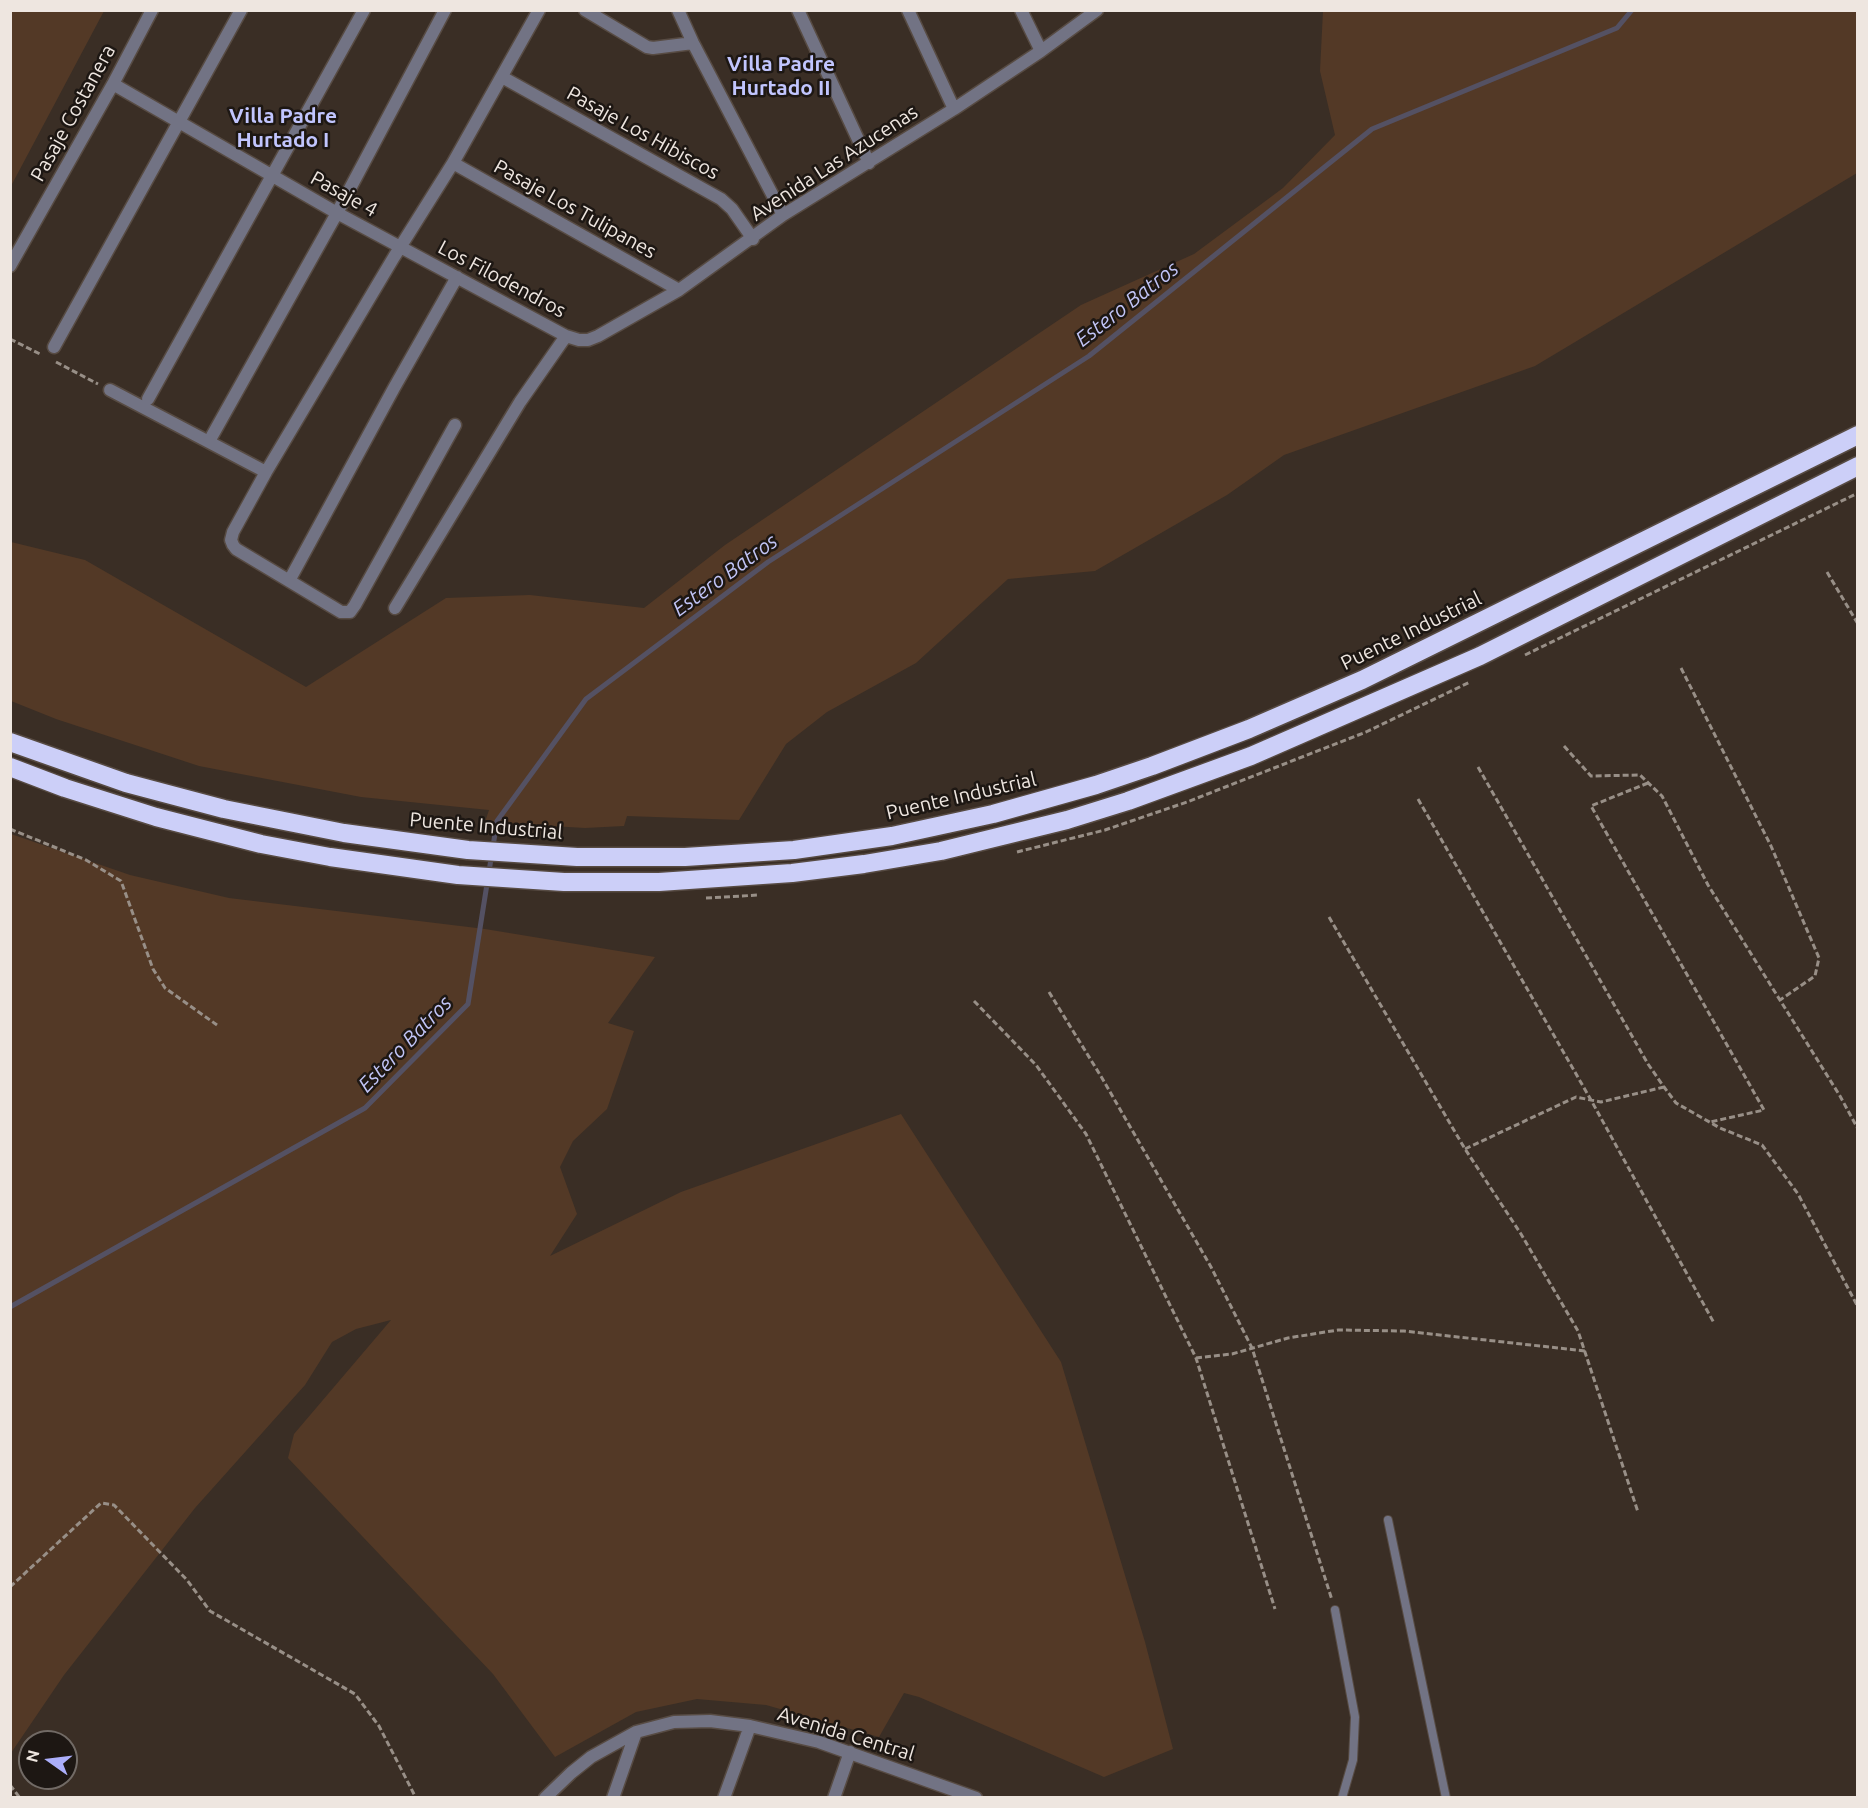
<!DOCTYPE html>
<style>
body{margin:0}
#map{position:relative;width:1868px;height:1808px;overflow:hidden;background:#3a2e25;font-family:Ubuntu,sans-serif}
canvas{display:block}
.frame{position:absolute;inset:0;border:12px solid #eee6e0;pointer-events:none}
.north{position:absolute;left:18px;top:1730px;width:60px;height:60px;box-sizing:border-box;background:#1d1713;border:2px solid #716a65;border-radius:50%;rotate:284deg;font-size:16px;font-weight:700;line-height:24px;text-align:center;color:#eee6e0}
.north::after{content:'';display:block;margin:auto;width:21px;height:27px;background:#acaffb;clip-path:polygon(50% 0,100% 100%,50% 72%,0 100%)}
</style>
<div id="map">
<canvas width="1868" height="1808"></canvas>
<div class="frame"></div>
<div class="north">N</div>
</div>
<script>
const context = document.querySelector('canvas').getContext('2d');
context.lineJoin = 'round';
function paint(path, color) {
  context.fillStyle = color;
  context.fill(path, 'evenodd');
}
function poly(rows) {
  const path = new Path2D();
  for (const r of rows) {
    path.moveTo(r[0], r[1]);
    for (let i = 2; i < r.length; i += 2) path.lineTo(r[i], r[i + 1]);
  }
  return path;
}
function trace(path, color, width, dash) {
  context.strokeStyle = color;
  context.lineWidth = width;
  context.lineCap = dash ? 'butt' : 'round';
  context.setLineDash(dash || []);
  context.stroke(path);
}
function label(font, color, halo, rows, align = 'center') {
  context.font = font + ' Ubuntu,sans-serif';
  context.lineWidth = 5;
  context.setLineDash([]);
  context.textBaseline = 'middle';
  context.strokeStyle = halo;
  context.fillStyle = color;
  for (const [text, x, y, turn = 0] of rows) {
    context.save();
    context.translate(x, y);
    context.rotate((+turn || 0) * Math.PI / 180);
    context.textAlign = isNaN(turn) ? turn : align;
    if (halo) context.strokeText(text, 0, 0);
    context.fillText(text, 0, 0);
    context.restore();
  }
}
paint(poly([
 [11,10,104,11,11,186,10,11],
 [1323,11,1857,11,1857,173,1535,366,1284,455,1227,495,1095,571,1008,579,916,663,827,712,786,744,739,820,627,816,624,826,585,828,485,822,489,810,361,797,199,766,56,719,11,701,11,542,85,560,306,687,446,598,530,595,644,608,725,545,1081,305,1194,254,1283,188,1335,135,1320,71],
 [11,834,130,875,229,898,485,929,655,957,608,1023,634,1031,607,1109,573,1141,560,1167,577,1214,550,1256,681,1192,901,1114,1061,1362,1145,1642,1173,1749,1104,1777,919,1697,904,1693,879,1737,766,1705,697,1699,636,1712,555,1757,493,1674,288,1458,294,1434,391,1320,356,1329,332,1342,305,1385,195,1508,64,1675,11,1753]
]), '#533926');
trace(poly([
 [10,1307,365,1108,468,1004,497,821,586,699,768,562,1089,356,1372,129,1617,28,1632,10]
]), '#545163', 5);
const service = poly([
 [1388,1520,1446,1798],
 [1335,1610,1355,1717,1353,1760,1342,1798]
]);
const minor = poly([
 [585,10,647,47,653,48,693,43],
 [678,10,693,43,783,215],
 [798,10,869,163],
 [908,10,954,109],
 [1021,10,1041,51],
 [502,77,721,199,732,209,753,239],
 [113,84,337,213,566,336,579,340,588,340,598,336,679,290,783,215,954,109,1041,51,1097,10],
 [453,163,679,290],
 [10,266,113,84,152,10],
 [54,347,241,10],
 [110,390,266,472],
 [148,399,364,10],
 [455,425,355,605,350,612,341,612,236,549,233,545,231,540,233,532,266,472,394,257,453,163,539,10],
 [212,436,337,213,445,10],
 [289,581,394,388,457,277],
 [395,608,520,402,566,336],
 [545,1798,571,1773,591,1757,636,1732,674,1722,710,1721,750,1726,819,1742,976,1798],
 [613,1798,636,1732],
 [724,1798,750,1726],
 [834,1798,850,1752]
]);
const motorway = poly([
 [10,742,126,783,224,809,344,833,468,850,577,857,685,857,794,850,892,836,993,814,1096,785,1152,766,1249,729,1362,680,1858,435],
 [10,767,65,788,156,817,261,844,330,857,458,875,564,882,659,882,792,873,864,864,941,851,1067,820,1128,801,1251,756,1480,656,1858,466]
]);
trace(service, '#574b43', 10);
trace(minor, '#574b43', 15);
trace(motorway, '#574b43', 21);
trace(poly([
 [10,339,42,355],
 [56,362,98,384],
 [1827,572,1858,624],
 [1525,655,1858,493],
 [1681,668,1771,846,1819,958,1815,976,1780,1000],
 [1564,746,1591,776,1640,775,1662,796,1708,885,1840,1096,1858,1129],
 [1478,767,1648,1064,1664,1087,1676,1103,1720,1128,1762,1145,1798,1194,1858,1307],
 [1648,783,1591,806,1764,1110,1710,1122],
 [1418,799,1591,1100,1714,1323],
 [10,829,86,860,121,881,153,969,165,988,217,1025],
 [1017,852,1105,830,1187,802,1366,732,1470,682],
 [706,898,759,895],
 [1329,917,1465,1149,1521,1234,1578,1331,1638,1512],
 [1049,992,1102,1078,1211,1267,1252,1348,1332,1600],
 [974,1001,1036,1065,1086,1134,1196,1358,1275,1609],
 [1465,1149,1576,1097,1601,1102,1664,1087],
 [1196,1358,1232,1354,1288,1338,1338,1330,1404,1331,1585,1351],
 [10,1587,101,1503,114,1505,187,1580,210,1611,355,1694,379,1726,416,1798],
 [10,1785,20,1798]
]), '#988f87', 3, [6, 3]);
trace(service, '#727384', 8);
trace(minor, '#727384', 12);
trace(motorway, '#cccff8', 18);
label('20px', '#eee6e0', '#1d1713', [
 ["Pasaje Costanera",73,113,-61],
 ["Pasaje Los Hibiscos",643,133,29],
 ["Avenida Las Azucenas",834,163,-33],
 ["Pasaje 4",344,194,29],
 ["Pasaje Los Tulipanes",575,209,29],
 ["Los Filodendros",502,279,28],
 ["Puente Industrial",1411,631,-26],
 ["Puente Industrial",961,796,-13],
 ["Puente Industrial",486,826,5],
 ["Avenida Central",846,1734,17]
]);
label('bold 21px', '#c1c5fe', '#1d1713', [
 ["Villa Padre",781,64],
 ["Hurtado II",781,88],
 ["Villa Padre",283,116],
 ["Hurtado I",283,140]
]);
label('italic 21px', '#c1c4f6', '#1d1713', [
 ["Estero Batros",1127,304,-38],
 ["Estero Batros",725,575,-36],
 ["Estero Batros",405,1044,-46]
]);
</script>
